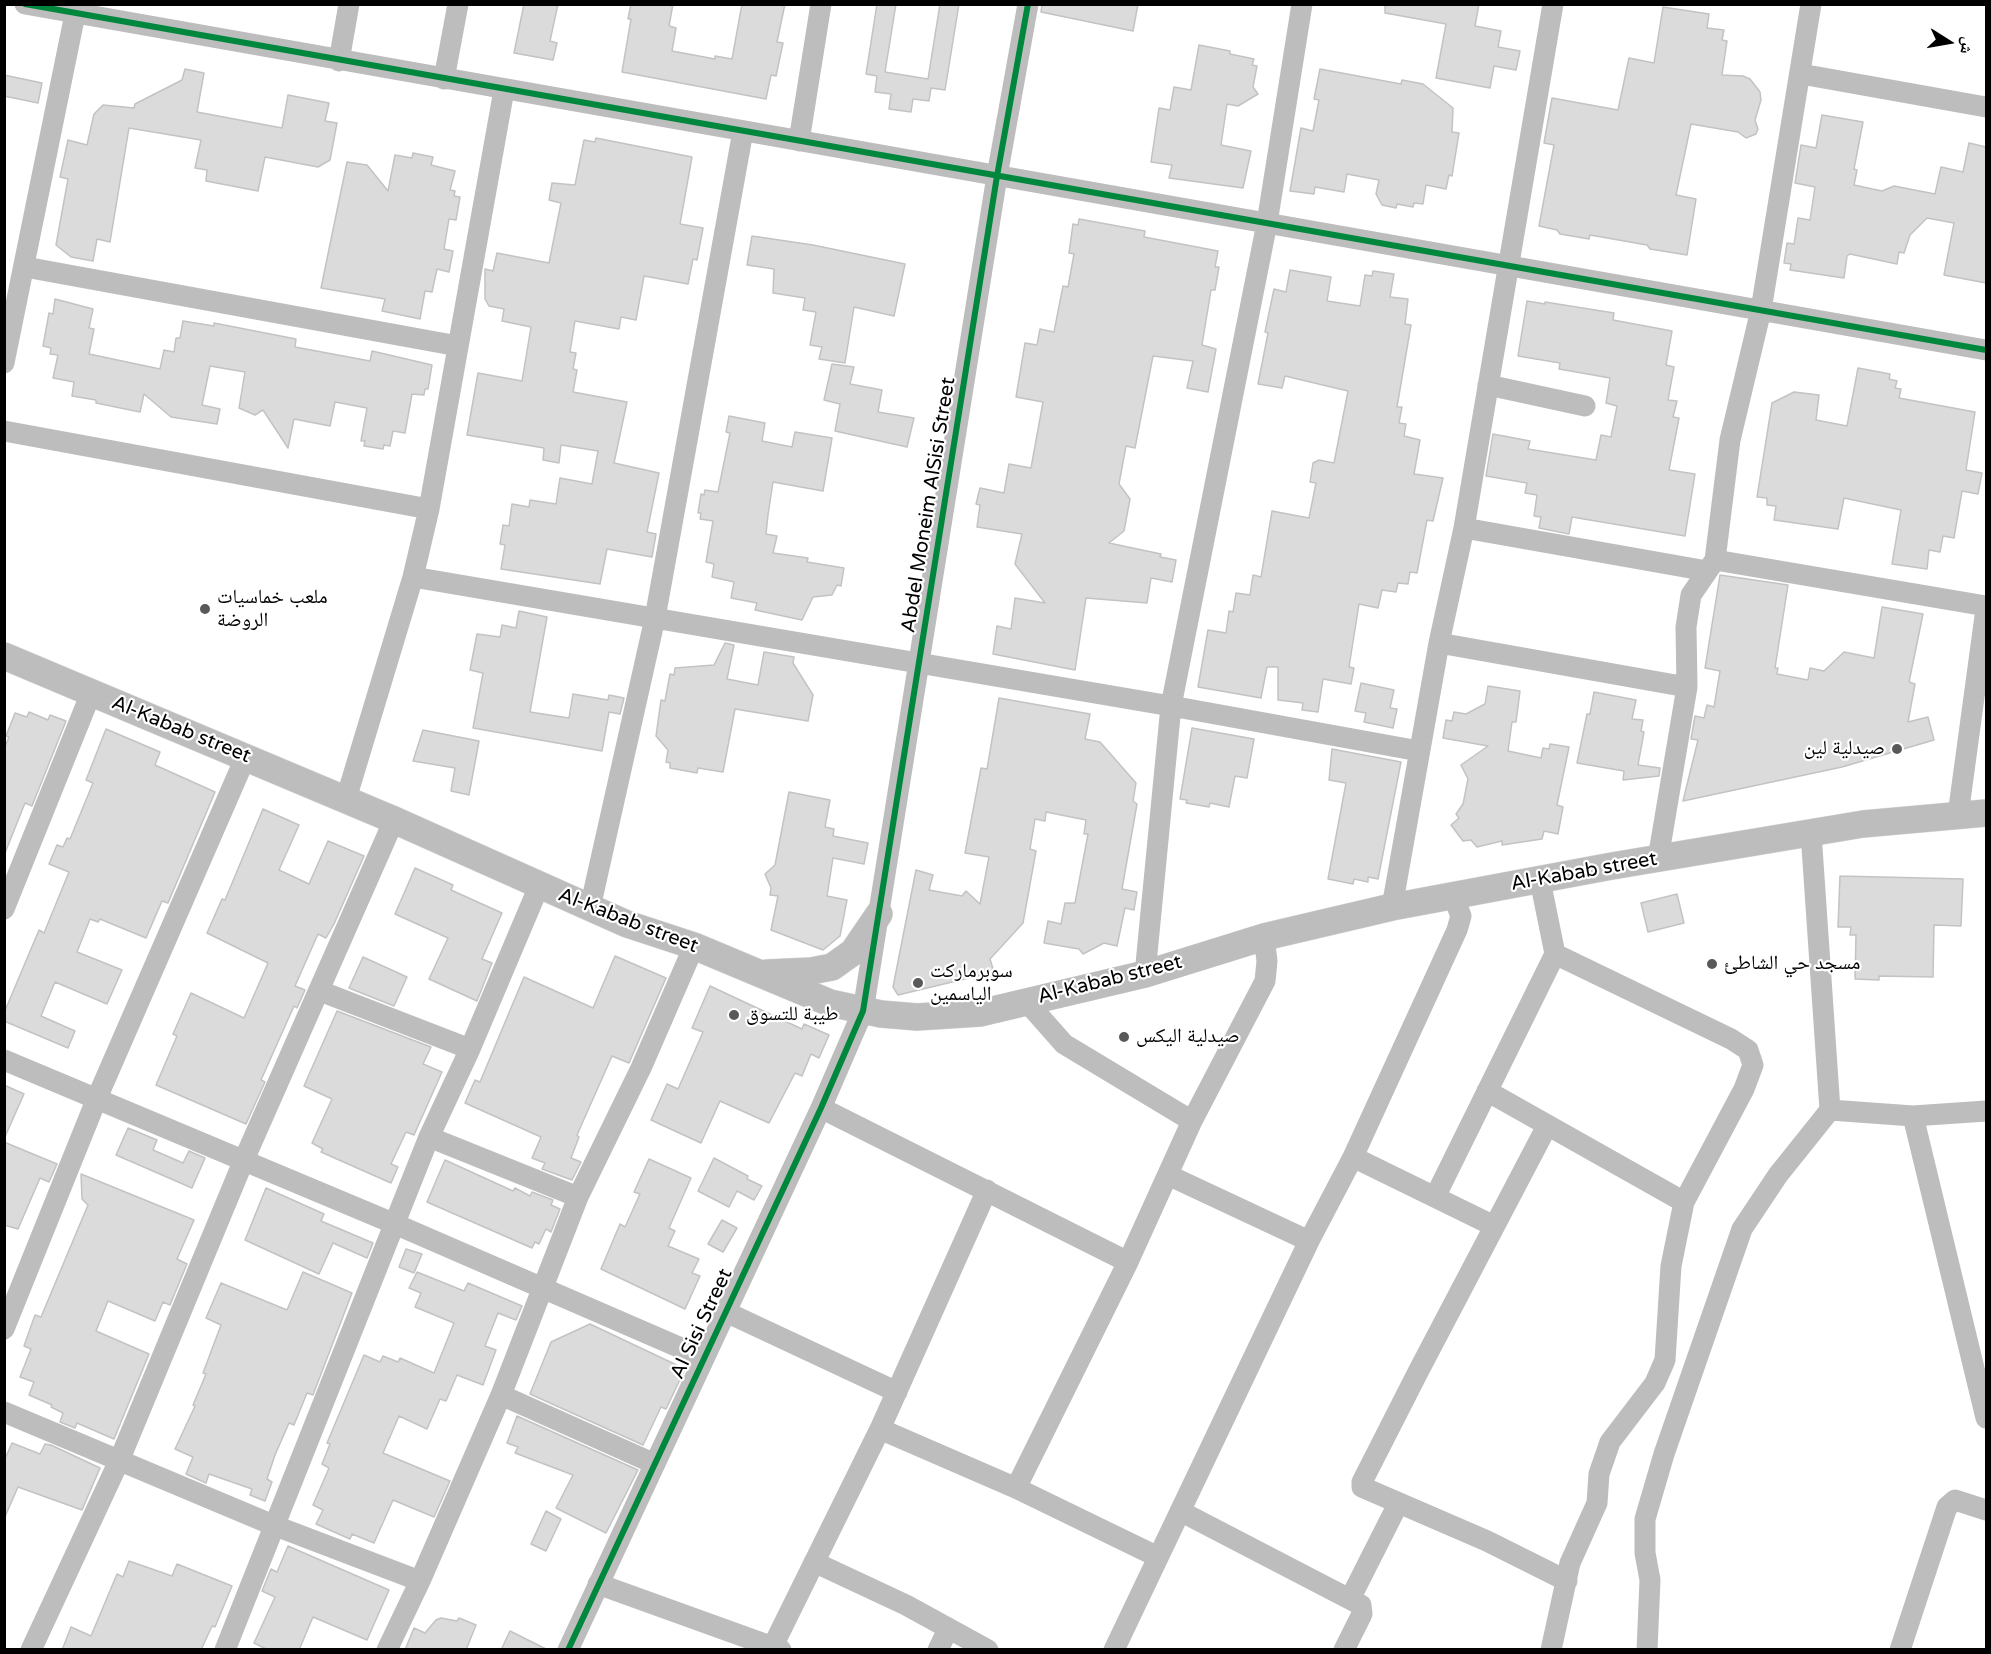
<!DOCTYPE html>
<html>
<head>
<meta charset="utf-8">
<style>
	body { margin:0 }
	#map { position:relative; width:1991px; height:1654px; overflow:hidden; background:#fff; font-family:"Varela Round","Noto Naskh Arabic",sans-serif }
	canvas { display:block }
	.frame { position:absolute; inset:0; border:6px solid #000; pointer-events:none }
	.north { position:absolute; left:1919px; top:12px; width:60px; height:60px; -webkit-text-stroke:4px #fff; paint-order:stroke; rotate:101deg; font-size:16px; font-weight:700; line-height:24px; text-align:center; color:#000 }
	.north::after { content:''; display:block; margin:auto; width:21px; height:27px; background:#000; clip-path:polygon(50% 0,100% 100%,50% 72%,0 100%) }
</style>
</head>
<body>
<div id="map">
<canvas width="1991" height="1654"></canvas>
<div class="frame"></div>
<div class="north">ش</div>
</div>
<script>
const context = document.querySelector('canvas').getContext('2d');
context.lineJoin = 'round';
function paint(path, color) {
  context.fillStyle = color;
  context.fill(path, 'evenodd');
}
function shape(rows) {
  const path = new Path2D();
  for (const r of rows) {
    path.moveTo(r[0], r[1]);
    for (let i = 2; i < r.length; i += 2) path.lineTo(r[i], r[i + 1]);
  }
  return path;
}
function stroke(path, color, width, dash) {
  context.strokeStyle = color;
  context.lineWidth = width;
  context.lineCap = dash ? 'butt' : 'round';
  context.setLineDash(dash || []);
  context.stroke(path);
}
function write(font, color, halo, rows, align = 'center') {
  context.font = font + ' "Varela Round","Noto Naskh Arabic",sans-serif';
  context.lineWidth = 4.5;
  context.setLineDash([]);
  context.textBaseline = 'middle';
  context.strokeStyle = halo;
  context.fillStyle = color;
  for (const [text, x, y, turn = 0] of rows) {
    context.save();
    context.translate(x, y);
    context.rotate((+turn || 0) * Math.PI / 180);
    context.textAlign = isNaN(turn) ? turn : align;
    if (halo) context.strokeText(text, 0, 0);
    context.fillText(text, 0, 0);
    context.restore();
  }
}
const building = shape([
	[524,4,558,4,550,41,557,43,553,60,514,53,524,4],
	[631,4,673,4,669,26,676,28,672,51,715,59,715,56,732,59,742,4,785,4,777,42,783,43,776,76,771,75,766,99,622,72,631,19,628,19,631,4],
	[877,4,896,4,885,72,928,79,940,4,959,4,945,90,931,88,929,101,913,99,911,112,889,109,891,94,875,92,877,76,866,74,877,4],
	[1042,4,1138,4,1133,31,1041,12,1042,4],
	[1385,4,1479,4,1475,26,1501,31,1498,47,1520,51,1516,70,1494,66,1490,88,1436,78,1446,24,1385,13,1385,4],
	[1663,7,1709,14,1707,28,1724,30,1722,40,1727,41,1722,75,1743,76,1750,79,1760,92,1761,100,1755,120,1758,129,1756,134,1746,138,1738,132,1691,124,1676,195,1696,199,1687,255,1650,249,1647,245,1590,235,1589,239,1560,234,1557,230,1539,226,1554,145,1544,143,1552,98,1618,110,1629,58,1654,63,1663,7],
	[1199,45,1230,51,1230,54,1254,59,1252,65,1257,66,1253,87,1258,94,1238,106,1227,104,1221,145,1251,151,1243,188,1169,178,1172,165,1151,162,1159,108,1170,110,1174,87,1191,90,1199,45],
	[185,69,204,73,197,112,282,128,288,95,329,103,325,121,337,123,330,160,318,167,265,157,258,191,206,181,207,170,195,168,201,140,129,128,110,242,97,239,93,261,71,257,56,245,68,179,60,177,68,140,87,145,94,114,103,105,134,108,135,104,182,80,185,69],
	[1320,69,1401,84,1402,80,1423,84,1453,108,1452,132,1459,133,1452,176,1449,175,1446,189,1426,185,1423,204,1414,203,1413,207,1397,204,1396,208,1382,205,1376,194,1379,180,1347,174,1344,192,1315,187,1314,194,1290,191,1301,128,1313,131,1319,100,1314,99,1320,69],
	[4,75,42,83,38,103,4,96,4,75],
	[1822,115,1863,122,1854,169,1857,170,1854,185,1882,191,1894,186,1935,194,1941,167,1963,172,1969,143,1986,147,1986,283,1944,275,1954,223,1927,218,1910,235,1904,253,1899,252,1897,264,1850,254,1847,256,1844,278,1790,270,1791,264,1784,263,1787,243,1794,244,1798,218,1810,220,1815,187,1795,183,1801,145,1816,148,1822,115],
	[596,138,692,157,680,224,703,228,697,260,693,259,688,284,644,276,636,320,621,317,619,329,575,321,570,352,576,353,573,369,577,370,573,392,627,402,614,463,659,473,647,532,656,534,652,557,607,549,600,584,501,569,505,545,500,544,503,525,509,526,512,504,529,507,530,500,556,504,560,478,592,484,598,451,561,445,559,463,543,460,544,448,467,435,478,373,522,381,531,327,502,321,504,309,489,306,485,299,485,269,493,271,497,253,549,263,561,203,549,200,552,183,575,185,584,140,595,142,596,138],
	[413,153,433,157,431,165,455,171,450,190,455,191,454,196,460,197,456,220,449,219,444,249,453,251,449,272,437,269,432,292,425,291,420,319,382,311,385,299,321,288,347,162,367,165,388,191,395,155,412,158,413,153],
	[1079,219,1145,231,1144,237,1218,251,1215,267,1219,267,1215,290,1211,290,1202,345,1216,349,1208,392,1187,388,1193,361,1153,356,1135,448,1126,446,1119,484,1130,499,1124,531,1109,543,1161,554,1160,557,1176,560,1172,582,1151,578,1147,603,1086,598,1075,670,993,654,997,626,1011,629,1015,598,1045,603,1015,564,1022,534,977,527,980,505,976,504,980,488,1004,493,1009,464,1031,468,1043,402,1016,397,1025,343,1037,345,1040,329,1054,332,1063,286,1068,287,1074,254,1069,253,1073,224,1078,225,1079,219],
	[752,236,813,245,905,264,894,316,854,307,845,363,819,359,822,347,810,345,816,312,803,310,805,298,773,293,774,269,747,265,752,236],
	[1290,270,1331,277,1327,301,1360,306,1365,275,1372,276,1373,271,1394,274,1390,297,1408,299,1405,324,1411,325,1397,407,1402,407,1399,423,1406,424,1404,436,1420,440,1414,474,1443,478,1433,521,1427,520,1417,573,1410,572,1408,584,1398,583,1396,592,1382,590,1378,608,1359,604,1349,667,1354,668,1351,684,1323,679,1318,712,1302,710,1303,703,1278,700,1278,667,1267,667,1261,698,1198,687,1208,630,1226,633,1229,611,1233,612,1236,593,1250,595,1253,575,1261,577,1272,511,1309,518,1316,483,1310,482,1313,463,1319,460,1334,463,1348,391,1285,376,1282,388,1258,384,1268,333,1265,332,1274,289,1286,292,1290,270],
	[55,299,93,309,89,328,94,329,89,354,160,369,164,350,174,352,176,338,180,338,183,321,214,326,214,323,296,339,295,347,370,361,372,351,432,365,428,389,425,389,424,395,412,394,405,433,393,431,390,446,384,445,383,449,364,446,365,441,361,441,367,408,335,402,330,426,294,419,288,448,263,410,255,415,239,408,245,372,210,366,202,405,220,409,217,424,171,417,144,394,140,412,96,403,96,400,72,396,74,382,53,378,58,355,50,354,51,348,43,346,49,313,53,314,55,299],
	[1527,301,1545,304,1545,302,1614,313,1613,320,1672,331,1666,365,1674,367,1668,400,1677,401,1673,417,1679,418,1669,470,1695,474,1685,536,1572,517,1569,534,1539,528,1541,517,1534,516,1537,495,1525,493,1527,483,1486,476,1493,434,1530,441,1528,449,1596,460,1601,435,1611,437,1617,406,1606,403,1610,378,1559,369,1560,363,1518,356,1527,301],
	[832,364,854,367,850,384,882,390,878,412,914,418,907,447,835,431,840,404,824,400,832,364],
	[1858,368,1890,374,1889,379,1897,381,1895,388,1901,389,1899,398,1975,412,1966,470,1982,473,1978,494,1962,491,1954,538,1943,536,1940,552,1929,550,1927,569,1892,564,1901,510,1844,498,1838,529,1774,520,1776,506,1767,505,1767,498,1757,497,1772,403,1794,392,1819,395,1816,420,1847,426,1858,368],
	[729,416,765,423,762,441,792,447,795,432,832,438,823,491,773,482,768,515,766,534,777,536,773,553,808,558,807,562,844,568,841,586,837,585,832,595,813,597,802,620,755,610,757,603,731,598,734,582,712,577,714,564,706,562,713,521,700,519,701,513,698,513,701,494,704,495,705,490,718,492,730,433,726,432,729,416],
	[1720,575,1788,585,1775,668,1778,668,1777,674,1808,680,1810,668,1824,671,1844,652,1874,658,1882,607,1923,614,1909,682,1915,684,1908,722,1928,717,1934,740,1842,767,1683,801,1698,740,1691,739,1695,716,1704,718,1707,705,1714,707,1720,671,1705,668,1720,575],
	[519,611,547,617,530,712,569,718,573,694,608,700,609,695,624,698,620,714,609,712,602,751,473,728,483,673,470,670,477,634,500,637,502,625,516,628,519,611],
	[725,643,734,645,727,679,758,685,764,652,794,657,793,663,813,695,808,721,735,709,723,772,698,768,697,773,670,768,670,763,666,762,668,750,656,736,661,700,665,701,670,674,674,675,675,668,714,665,725,643],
	[1361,683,1394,690,1390,708,1397,709,1393,728,1364,722,1366,713,1355,711,1361,683],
	[1488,686,1520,691,1516,722,1512,722,1508,751,1541,758,1543,748,1549,749,1550,744,1569,747,1557,805,1563,807,1558,834,1544,831,1542,839,1502,845,1502,841,1477,847,1471,840,1463,841,1451,825,1459,818,1456,814,1463,804,1468,779,1461,765,1488,746,1443,738,1446,720,1452,721,1454,712,1466,714,1485,704,1488,686],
	[1594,692,1636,700,1632,719,1643,720,1641,731,1644,732,1638,765,1660,768,1659,776,1623,780,1624,771,1577,763,1587,714,1590,714,1594,692],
	[999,698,1090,714,1085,739,1100,742,1136,783,1133,801,1137,804,1122,889,1137,892,1134,910,1125,908,1117,946,1104,943,1083,954,1079,949,1044,943,1048,921,1061,924,1065,903,1075,903,1088,834,1084,834,1086,820,1046,812,1045,821,1035,819,1030,849,1036,851,1023,923,990,959,994,972,898,995,893,987,916,870,933,875,929,890,962,896,966,891,980,904,989,857,965,853,981,768,987,769,999,698],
	[29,712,48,720,50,715,66,721,32,806,25,803,5,853,4,749,9,737,6,736,15,713,27,717,29,712],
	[1192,728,1254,739,1247,778,1235,776,1229,807,1210,803,1209,807,1186,803,1187,800,1180,799,1192,728],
	[106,729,160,752,155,765,215,792,168,903,162,901,146,938,100,919,98,922,90,919,77,952,122,970,107,1004,55,982,41,1016,75,1031,68,1048,4,1021,4,1013,39,930,44,933,69,872,49,864,57,845,63,847,67,838,70,839,93,783,86,780,106,729],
	[423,730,479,741,469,795,451,791,455,768,413,761,423,730],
	[1332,749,1401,762,1378,879,1368,877,1368,882,1354,879,1353,884,1328,879,1346,783,1329,780,1332,749],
	[789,792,830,800,825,827,834,829,833,836,868,843,864,864,833,858,827,896,847,900,840,936,823,950,771,930,778,896,770,895,771,888,765,874,775,865,789,792],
	[263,809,299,825,279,870,309,884,328,841,364,856,334,924,326,938,318,934,295,986,305,990,297,1008,294,1006,261,1080,265,1082,246,1124,156,1085,177,1036,173,1034,191,993,244,1018,268,963,207,933,222,899,225,900,263,809],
	[415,868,453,885,451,890,502,913,482,959,492,963,477,1001,429,979,448,938,395,914,415,868],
	[1840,876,1963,879,1961,926,1934,925,1933,977,1879,976,1879,980,1855,979,1856,935,1850,935,1851,927,1838,927,1840,876],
	[1677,894,1684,923,1648,932,1641,903,1677,894],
	[615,956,666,978,629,1063,612,1056,577,1135,579,1137,571,1158,581,1162,572,1180,542,1169,545,1163,532,1158,541,1137,465,1103,475,1080,480,1082,524,977,593,1008,615,956],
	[363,957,407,977,394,1006,349,988,363,957],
	[710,986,802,1029,804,1024,829,1035,819,1058,811,1054,802,1076,795,1073,769,1123,720,1101,701,1143,651,1120,667,1084,678,1089,703,1032,692,1028,710,986],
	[337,1011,431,1047,423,1064,442,1072,414,1135,406,1132,391,1164,398,1167,391,1183,321,1152,323,1149,312,1143,332,1099,304,1086,337,1011],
	[4,1085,24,1094,4,1139,4,1085],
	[128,1128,157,1140,153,1150,183,1163,189,1151,205,1158,192,1188,116,1155,128,1128],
	[4,1142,57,1164,49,1182,40,1178,18,1229,4,1225,4,1142],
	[714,1158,748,1176,747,1179,762,1186,754,1200,737,1191,729,1207,698,1191,714,1158],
	[649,1159,691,1178,669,1228,675,1231,668,1246,699,1259,692,1273,700,1276,685,1309,601,1269,620,1224,625,1227,640,1194,634,1192,649,1159],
	[445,1160,513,1191,515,1188,530,1196,532,1192,553,1200,551,1205,560,1209,551,1232,546,1229,539,1244,535,1242,532,1248,427,1202,445,1160],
	[81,1174,194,1220,177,1259,187,1264,170,1305,163,1302,155,1321,108,1301,96,1331,149,1354,114,1439,77,1423,75,1428,60,1422,63,1413,51,1407,52,1405,29,1395,34,1382,20,1377,31,1349,24,1346,35,1315,41,1317,88,1205,82,1199,81,1174],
	[266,1188,324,1214,321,1221,373,1243,367,1258,333,1243,319,1274,245,1240,266,1188],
	[722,1220,737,1228,723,1252,708,1244,722,1220],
	[406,1249,422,1254,414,1273,399,1267,406,1249],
	[303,1272,352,1293,313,1395,307,1393,294,1425,289,1423,275,1455,267,1479,272,1482,265,1501,250,1495,252,1489,209,1474,206,1483,186,1474,193,1457,175,1449,195,1406,193,1405,206,1374,203,1373,221,1325,206,1318,221,1283,287,1310,303,1272],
	[417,1272,464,1291,468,1283,522,1306,516,1320,498,1313,485,1346,496,1350,483,1385,457,1375,446,1401,440,1399,427,1429,399,1416,383,1453,450,1481,434,1517,393,1500,374,1543,352,1534,350,1539,316,1524,323,1510,313,1505,329,1468,322,1464,330,1444,327,1443,364,1355,380,1362,383,1356,398,1362,400,1358,434,1373,454,1323,415,1307,421,1293,409,1288,417,1272],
	[590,1324,685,1369,666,1409,661,1407,643,1445,530,1394,551,1342,590,1324],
	[517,1416,638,1470,606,1533,556,1508,573,1475,515,1453,518,1447,507,1443,517,1416],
	[12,1443,40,1454,45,1444,51,1445,100,1468,82,1510,18,1487,4,1519,4,1461,12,1443],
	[546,1511,561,1519,546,1551,531,1544,546,1511],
	[288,1546,389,1590,367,1640,313,1617,299,1650,268,1650,254,1643,275,1597,262,1591,271,1569,277,1572,288,1546],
	[129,1561,172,1576,177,1564,232,1586,215,1627,212,1626,201,1650,62,1650,71,1627,91,1636,117,1574,123,1577,129,1561],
	[441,1618,457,1621,459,1618,476,1625,466,1650,405,1650,414,1628,425,1633,436,1620,441,1618],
	[510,1631,548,1650,501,1650,510,1631]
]);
paint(building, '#dbdbdb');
stroke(building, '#c3c3c3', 1.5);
const major = shape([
	[4,656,394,820,627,924,694,946,830,1003,881,1014,917,1017,980,1013,1145,974,1264,937,1392,907,1612,866,1863,824,1986,813],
	[767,973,811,971,832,967,853,952,879,914]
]);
stroke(major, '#dbdbdb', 28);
stroke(shape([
	[25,4,1986,350],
	[339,61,349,4],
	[1801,74,1986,107],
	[444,79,458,4],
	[799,141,821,4],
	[25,267,458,346],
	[4,363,75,14,74,4],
	[1488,385,1585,406],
	[4,431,429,509],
	[1464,528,1707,571],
	[1715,560,1986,606],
	[413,577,1171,706,1419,751],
	[1439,643,1687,687],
	[346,799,413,577,429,509,504,90],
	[1958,815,1986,609],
	[1658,859,1687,687,1686,627,1691,595,1715,560,1730,440,1761,310,1811,4],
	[1540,880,1555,954,1731,1039,1748,1050,1753,1065,1744,1089,1684,1202,1671,1266,1665,1360,1655,1383,1610,1442,1599,1474,1597,1503,1570,1563,1551,1650],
	[1392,907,1439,643,1464,528,1553,4],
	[590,908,655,618,743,131],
	[4,909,91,693],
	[1145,974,1171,706,1267,223,1302,4],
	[320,991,470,1049],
	[1026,1001,1064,1044,1192,1121],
	[4,1060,395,1224,704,1358],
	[1487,1091,1684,1202],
	[821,1108,1128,1262],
	[1830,1110,1913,1116,1986,1111],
	[1913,1116,1986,1418],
	[1547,1126,1418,1372,1362,1482,1362,1487,1487,1541,1567,1581],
	[429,1137,578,1197],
	[1353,1157,1494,1226],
	[1168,1175,1309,1241],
	[1435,1197,1555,954],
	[726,1312,897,1392],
	[4,1329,97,1098,246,756],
	[501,1395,655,1464],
	[4,1412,273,1525,420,1581],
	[880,1429,1016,1488,1158,1557],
	[1016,1488,1128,1262,1192,1121,1265,981,1267,961,1264,937],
	[1180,1511,1361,1605,1362,1614,1344,1650],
	[814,1562,906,1605,988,1650],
	[598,1584,781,1650],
	[1350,1599,1398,1504],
	[31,1650,119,1461,243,1162,394,820],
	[225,1650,429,1137,470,1049,539,886],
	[387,1650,420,1581,501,1395,578,1197,641,1068,694,946],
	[568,1650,821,1108,863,1011,997,176,1028,4],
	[771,1650,880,1429,987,1190],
	[938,1650,948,1629],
	[1114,1650,1309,1241,1353,1157,1457,930,1461,916,1453,896],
	[1647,1650,1650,1580,1645,1553,1645,1519,1664,1454,1742,1229,1778,1175,1830,1110,1811,833],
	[1900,1650,1947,1507,1955,1500,1986,1510]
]), '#bdbdbd', 21);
stroke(major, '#bdbdbd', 27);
stroke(shape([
	[25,4,1986,350],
	[568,1650,821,1108,863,1011,997,176,1028,4]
]), '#00873e', 6);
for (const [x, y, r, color] of [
	[205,609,6,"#595959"],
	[1897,749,6,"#595959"],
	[1712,964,6,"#595959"],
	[918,983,6,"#595959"],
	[734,1015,6,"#595959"],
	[1124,1037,6,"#595959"]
]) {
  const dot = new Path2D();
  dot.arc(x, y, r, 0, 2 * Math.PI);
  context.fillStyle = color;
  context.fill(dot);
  stroke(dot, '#fff', 2);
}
write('20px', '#000', '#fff', [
	["Abdel Moneim AlSisi Street",929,505,-81],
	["Al-Kabab street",181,730,22],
	["Al-Kabab street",1584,872,-10],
	["Al-Kabab street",628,921,21],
	["Al-Kabab street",1110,980,-14],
	["Al Sisi Street",702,1324,-65]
]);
write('20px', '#000', '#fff', [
	["ملعب خماسيات",217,598],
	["الروضة",217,621],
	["صيدلية لين",1885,749,"right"],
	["مسجد حي الشاطئ",1724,964],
	["سوبرماركت",930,972],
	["الياسمين",930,995],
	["طيبة للتسوق",746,1015],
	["صيدلية اليكس",1136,1037]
], 'left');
</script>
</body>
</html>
